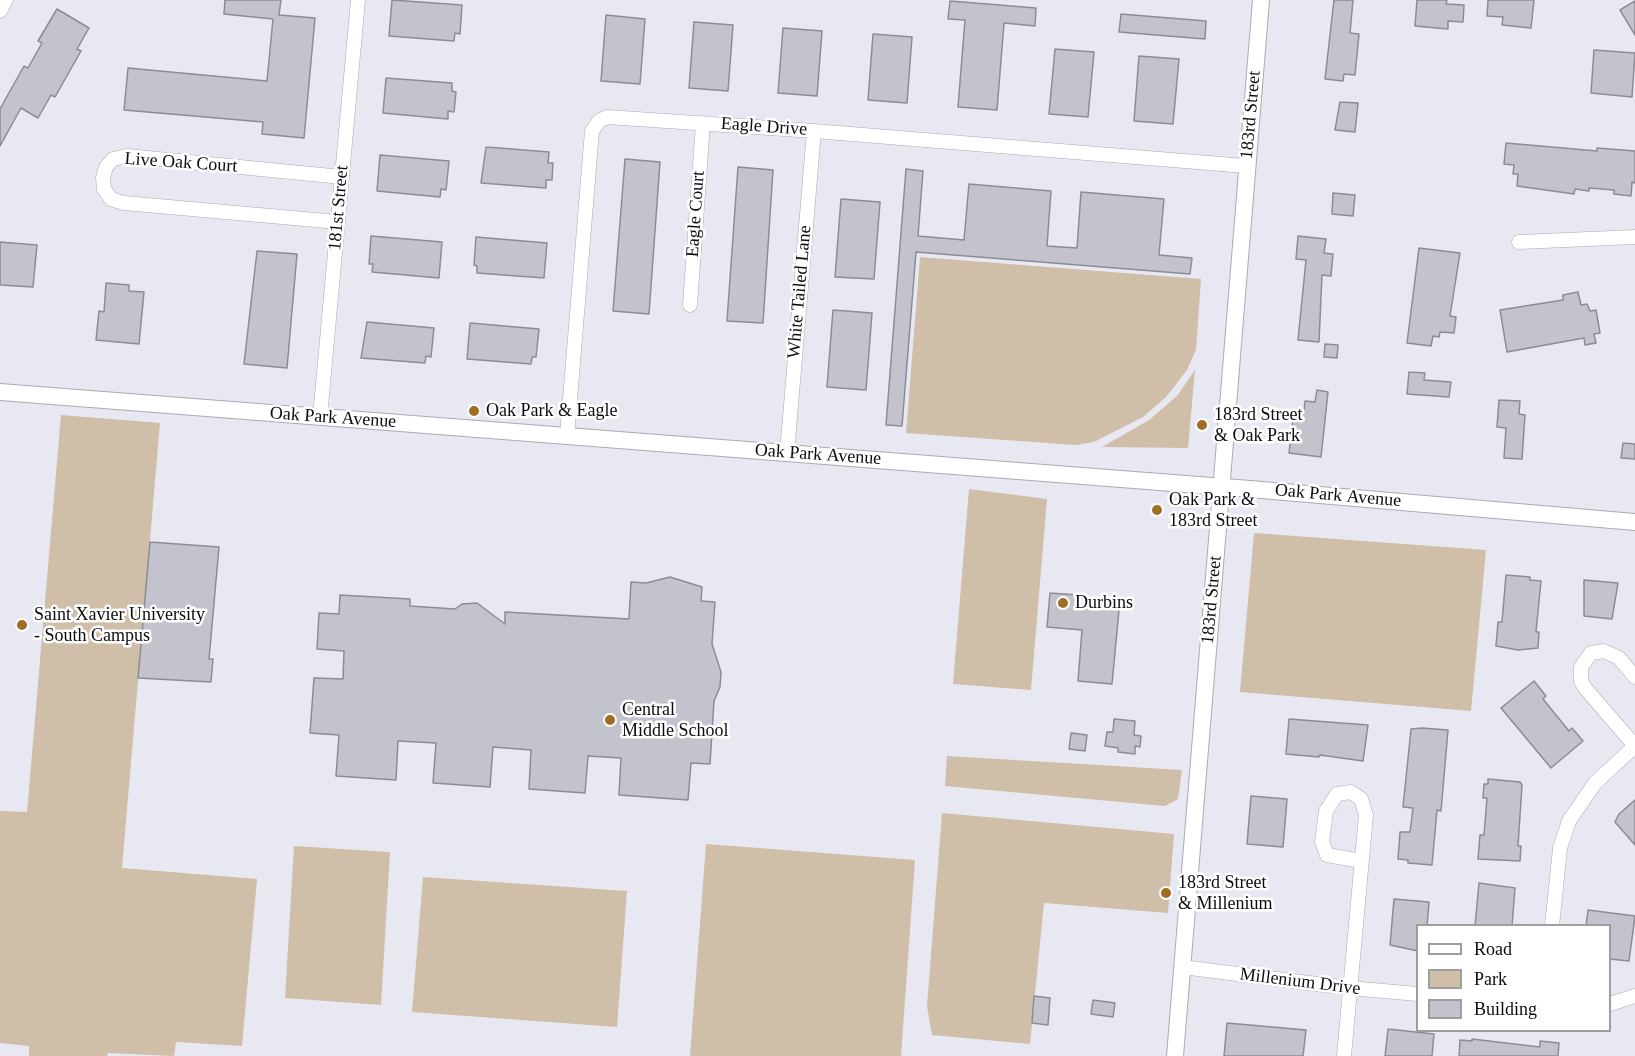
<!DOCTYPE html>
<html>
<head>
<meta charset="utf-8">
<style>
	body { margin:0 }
	#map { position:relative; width:1635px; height:1056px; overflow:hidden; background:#e8e8f3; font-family:Georgia,serif }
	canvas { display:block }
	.legend { position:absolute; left:1416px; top:924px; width:195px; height:108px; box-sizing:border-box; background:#fff; border:2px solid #9e9e9f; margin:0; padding:8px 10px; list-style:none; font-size:18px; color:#0c0c10 }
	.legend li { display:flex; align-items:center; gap:12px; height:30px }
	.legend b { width:30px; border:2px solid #9e9e9f }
</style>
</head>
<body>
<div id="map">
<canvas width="1635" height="1056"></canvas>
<ul class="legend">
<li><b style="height:8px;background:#fff"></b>Road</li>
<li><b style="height:16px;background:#cfbea8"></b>Park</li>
<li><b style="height:16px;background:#c3c3ce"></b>Building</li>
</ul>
</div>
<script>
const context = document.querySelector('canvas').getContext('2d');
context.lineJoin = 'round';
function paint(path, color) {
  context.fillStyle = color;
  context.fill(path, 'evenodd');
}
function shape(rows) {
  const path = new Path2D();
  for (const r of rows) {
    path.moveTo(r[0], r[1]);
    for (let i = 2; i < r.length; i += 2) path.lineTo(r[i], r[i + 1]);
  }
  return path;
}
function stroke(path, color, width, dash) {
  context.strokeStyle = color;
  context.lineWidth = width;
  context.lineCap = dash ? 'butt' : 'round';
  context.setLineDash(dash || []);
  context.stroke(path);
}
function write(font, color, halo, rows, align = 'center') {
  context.font = font + ' Georgia,serif';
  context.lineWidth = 5;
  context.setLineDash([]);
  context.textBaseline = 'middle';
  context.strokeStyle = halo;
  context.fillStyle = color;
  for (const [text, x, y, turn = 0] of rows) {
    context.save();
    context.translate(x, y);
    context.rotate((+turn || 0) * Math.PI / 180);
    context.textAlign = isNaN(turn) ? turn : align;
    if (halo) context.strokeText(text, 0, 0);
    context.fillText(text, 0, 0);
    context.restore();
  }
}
paint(shape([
	[920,257,1201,279,1196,350,1187,370,1166,397,1143,417,1094,442,1076,445,906,433],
	[1195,370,1188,448,1102,447,1149,420,1177,396],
	[61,415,160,423,122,868,257,879,242,1046,176,1042,174,1056,108,1053,107,1056,29,1056,29,1046,0,1043,0,811,27,812],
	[969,489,1047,499,1031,690,953,684],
	[1254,533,1486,550,1471,711,1240,692],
	[947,756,1182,770,1178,799,1165,806,945,786],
	[942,813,1174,834,1168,913,1044,903,1030,1044,932,1035,927,1006],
	[706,844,915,860,901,1056,690,1056],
	[294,846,390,852,381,1005,285,998],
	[423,877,627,891,617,1027,412,1012]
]), '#cfbea8');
const building = shape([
	[225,0,281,0,279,15,315,18,304,138,262,134,263,122,124,110,128,68,267,81,273,19,224,14,225,0],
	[392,0,462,5,460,34,455,33,454,41,389,36,392,0],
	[1334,0,1353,0,1350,33,1359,34,1355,75,1344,74,1343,81,1325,79,1334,0],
	[1417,0,1447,0,1446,4,1464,5,1463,22,1448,21,1448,29,1415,26,1417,0],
	[1488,0,1534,0,1531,28,1502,25,1503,17,1487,16,1488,0],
	[950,1,1036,8,1035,26,1004,23,997,110,958,107,965,20,948,19,950,1],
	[1635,1,1635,35,1620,10,1635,1],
	[57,9,89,28,77,49,81,51,55,97,51,95,38,118,21,108,0,146,0,109,24,66,28,68,42,43,38,41,57,9],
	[1121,14,1206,21,1205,39,1119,32,1121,14],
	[606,15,645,19,640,84,601,81,606,15],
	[694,22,733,25,728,91,689,88,694,22],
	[783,28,822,31,817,96,778,93,783,28],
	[873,34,912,37,907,103,868,100,873,34],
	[1055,49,1094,52,1088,117,1049,114,1055,49],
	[1594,50,1635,53,1632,97,1591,93,1594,50],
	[1139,56,1179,59,1173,124,1134,121,1139,56],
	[386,78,452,83,452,91,456,92,454,112,448,111,448,119,383,113,386,78],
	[1340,102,1358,103,1355,132,1335,130,1340,102],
	[1506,143,1597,151,1597,148,1635,151,1635,183,1632,182,1631,196,1614,194,1614,190,1589,188,1589,191,1575,189,1574,194,1517,186,1518,174,1513,174,1514,165,1504,164,1506,143],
	[486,147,549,152,548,163,553,163,552,180,546,180,546,188,481,183,486,147],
	[380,155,449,161,446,190,441,189,440,197,377,191,380,155],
	[625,159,660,162,649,314,613,311,625,159],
	[738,167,773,170,763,323,727,321,738,167],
	[906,169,923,171,918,236,964,240,969,184,1051,191,1047,246,1077,248,1081,192,1164,199,1159,255,1192,258,1190,274,916,252,902,426,886,425,906,169],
	[1333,193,1355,195,1353,216,1332,214,1333,193],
	[841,199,880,202,874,279,835,277,841,199],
	[371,236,442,242,439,278,372,272,373,264,369,264,371,236],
	[1298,236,1326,239,1324,253,1333,254,1331,276,1322,275,1319,342,1298,340,1306,260,1296,259,1298,236],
	[476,237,547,243,544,278,477,273,477,266,474,265,476,237],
	[0,242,37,245,33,287,0,285,0,242],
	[1419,248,1460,253,1450,316,1456,317,1454,333,1440,332,1439,337,1433,336,1431,346,1407,343,1419,248],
	[257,251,297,254,287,368,244,364,257,251],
	[106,283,129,285,129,291,144,292,139,344,96,340,99,311,104,312,106,283],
	[1578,292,1581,305,1587,304,1590,311,1596,310,1600,333,1594,334,1596,343,1585,345,1584,338,1507,352,1500,310,1563,300,1563,295,1578,292],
	[833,310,872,313,866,390,827,387,833,310],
	[367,322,434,328,431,357,426,356,425,363,361,358,367,322],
	[470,323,539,329,536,357,532,357,531,364,467,359,470,323],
	[1325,344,1338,345,1337,358,1324,357,1325,344],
	[1409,372,1425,373,1424,380,1451,382,1449,397,1407,394,1409,372],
	[1317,390,1328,392,1321,457,1289,453,1294,411,1304,412,1305,401,1315,402,1317,390],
	[1499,400,1520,401,1519,414,1525,415,1522,459,1504,458,1506,428,1497,427,1499,400],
	[1623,443,1635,444,1635,459,1621,458,1623,443],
	[150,542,219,547,209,659,213,659,211,682,138,678,150,542],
	[1506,575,1530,577,1530,580,1541,581,1536,632,1539,632,1538,648,1518,650,1496,646,1498,622,1502,622,1506,575],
	[670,577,702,587,701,601,715,602,712,644,721,672,720,687,714,701,710,764,691,763,688,800,619,795,621,758,588,756,585,793,529,789,531,750,493,747,490,787,433,783,436,743,398,741,396,780,336,776,339,735,310,733,314,678,343,679,344,651,317,649,319,613,339,614,340,595,410,599,410,606,455,609,462,604,477,603,505,624,505,612,629,619,631,582,646,583,670,577],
	[1584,580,1618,583,1612,619,1584,616,1584,580],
	[1050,593,1078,595,1077,606,1119,610,1112,684,1078,681,1082,630,1047,627,1050,593],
	[1534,681,1546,696,1543,699,1569,731,1572,728,1583,741,1551,768,1501,708,1534,681],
	[1114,719,1135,721,1134,735,1141,736,1140,747,1135,746,1135,754,1118,752,1118,748,1105,746,1107,732,1113,732,1114,719],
	[1289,719,1368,725,1363,761,1320,755,1319,757,1286,754,1289,719],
	[1422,728,1448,730,1441,811,1437,810,1432,865,1408,863,1408,860,1398,859,1400,832,1410,832,1413,808,1403,807,1411,729,1422,728],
	[1071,733,1087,735,1085,751,1069,749,1071,733],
	[1488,779,1520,782,1522,785,1518,846,1521,846,1520,861,1478,859,1480,835,1484,835,1487,798,1483,798,1484,784,1488,784,1488,779],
	[1251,796,1287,799,1283,847,1247,844,1251,796],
	[1635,800,1635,845,1615,822,1619,814,1635,800],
	[1479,883,1515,888,1512,926,1475,926,1479,883],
	[1394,899,1429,902,1427,926,1418,926,1418,951,1390,945,1394,899],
	[1588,910,1635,916,1629,961,1610,959,1610,926,1586,926,1588,910],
	[1034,996,1050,998,1048,1025,1032,1023,1034,996],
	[1093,1000,1115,1003,1113,1017,1091,1014,1093,1000],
	[1227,1023,1306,1030,1303,1056,1224,1056,1227,1023],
	[1388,1029,1434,1034,1432,1056,1385,1056,1388,1029],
	[1472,1039,1540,1047,1540,1041,1559,1043,1558,1056,1459,1056,1460,1040,1472,1041,1472,1039]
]);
paint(building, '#c3c3ce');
stroke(building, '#8c8c96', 1.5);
const minor = shape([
	[0,11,6,0],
	[338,222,124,203,111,199,104,189,103,178,106,167,113,159,127,156,342,177],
	[1519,242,1635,237],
	[690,305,703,123],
	[320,417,358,0],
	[567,436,591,143,592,131,599,121,607,117,814,131,1246,166],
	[787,453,814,131],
	[1635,746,1585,688,1581,681,1581,667,1591,653,1604,651,1619,658,1635,677],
	[1552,926,1560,848,1569,821,1595,783,1635,746],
	[1182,967,1349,988,1418,994],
	[1610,1004,1635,996],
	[1344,1056,1366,815,1361,799,1351,792,1337,794,1326,811,1322,842,1327,855,1361,861]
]);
const tertiary = shape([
	[0,392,1250,489,1635,522],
	[1175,1056,1261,0]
]);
stroke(minor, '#aaaab5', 15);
stroke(tertiary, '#aaaab5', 18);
stroke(minor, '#fff', 14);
stroke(tertiary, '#fff', 16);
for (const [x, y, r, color] of [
	[474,411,6,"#9f6e23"],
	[1202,425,6,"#9f6e23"],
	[1157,510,6,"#9f6e23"],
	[1063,603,6,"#9f6e23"],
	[22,625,6,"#9f6e23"],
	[610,720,6,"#9f6e23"],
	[1166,893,6,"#9f6e23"]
]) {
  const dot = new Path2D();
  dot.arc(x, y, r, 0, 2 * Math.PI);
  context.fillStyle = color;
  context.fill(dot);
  stroke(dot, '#fff', 2);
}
write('18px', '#0c0c10', '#fff', [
	["183rd Street",1251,115,-85],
	["Eagle Drive",764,127,4],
	["Live Oak Court",181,163,4],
	["181st Street",339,208,-85],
	["Eagle Court",696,214,-86],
	["White Tailed Lane",800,292,-85],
	["Oak Park Avenue",333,418,4],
	["Oak Park Avenue",818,455,4],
	["Oak Park Avenue",1338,496,5],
	["183rd Street",1212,600,-85],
	["Millenium Drive",1300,982,7]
]);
write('18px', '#0c0c10', '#fff', [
	["Oak Park & Eagle",486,411],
	["183rd Street",1214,415],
	["& Oak Park",1214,436],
	["Oak Park &",1169,500],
	["183rd Street",1169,521],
	["Durbins",1075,603],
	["Saint Xavier University",34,615],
	["- South Campus",34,636],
	["Central",622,710],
	["Middle School",622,731],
	["183rd Street",1178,883],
	["& Millenium",1178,904]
], 'left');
</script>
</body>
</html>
